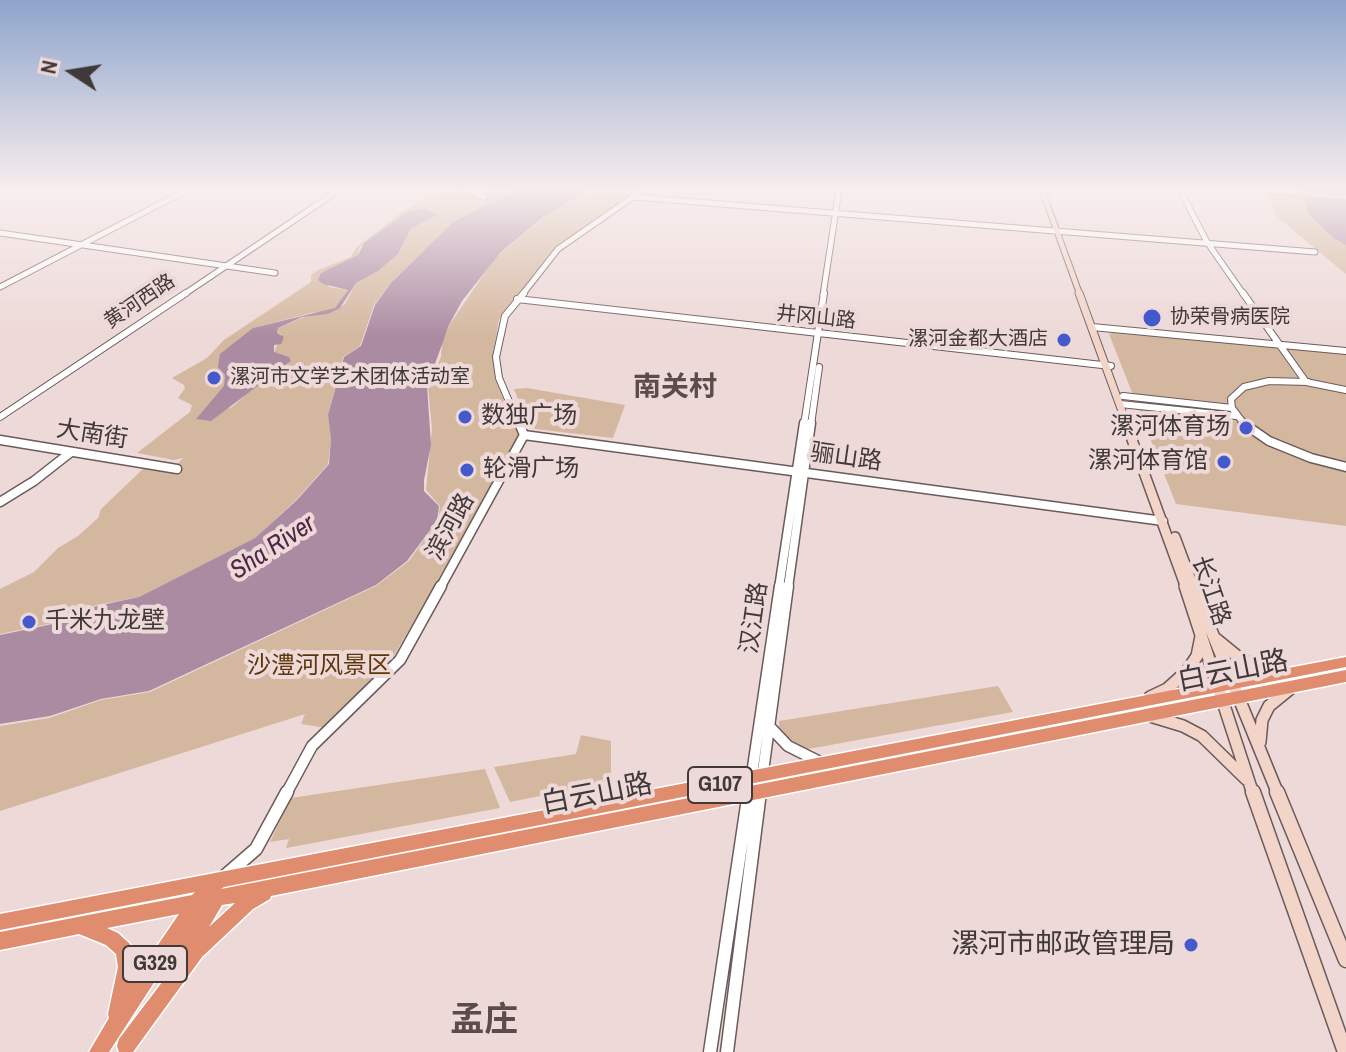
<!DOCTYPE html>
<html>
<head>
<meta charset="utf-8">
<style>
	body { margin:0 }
	#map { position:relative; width:1346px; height:1052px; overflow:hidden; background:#edd9d8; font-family:"Archivo Narrow",sans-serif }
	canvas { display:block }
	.north { position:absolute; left:32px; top:32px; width:80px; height:80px; -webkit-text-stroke:6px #edd9d8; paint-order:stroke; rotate:282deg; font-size:22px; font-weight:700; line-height:32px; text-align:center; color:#413939 }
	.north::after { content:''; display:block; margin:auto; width:28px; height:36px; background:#413939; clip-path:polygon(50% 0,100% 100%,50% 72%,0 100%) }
</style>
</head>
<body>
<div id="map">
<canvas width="1346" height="1052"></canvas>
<div class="north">N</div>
</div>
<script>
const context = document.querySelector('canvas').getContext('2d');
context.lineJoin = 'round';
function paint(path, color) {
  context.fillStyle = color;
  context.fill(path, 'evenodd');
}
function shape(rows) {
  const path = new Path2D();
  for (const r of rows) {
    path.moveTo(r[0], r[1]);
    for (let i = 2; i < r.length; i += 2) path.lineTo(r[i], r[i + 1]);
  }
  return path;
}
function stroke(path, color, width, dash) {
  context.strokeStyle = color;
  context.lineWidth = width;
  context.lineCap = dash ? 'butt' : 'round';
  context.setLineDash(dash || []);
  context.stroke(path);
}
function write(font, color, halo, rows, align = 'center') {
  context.font = font + ' "Archivo Narrow","Noto Sans SC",sans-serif';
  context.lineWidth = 8;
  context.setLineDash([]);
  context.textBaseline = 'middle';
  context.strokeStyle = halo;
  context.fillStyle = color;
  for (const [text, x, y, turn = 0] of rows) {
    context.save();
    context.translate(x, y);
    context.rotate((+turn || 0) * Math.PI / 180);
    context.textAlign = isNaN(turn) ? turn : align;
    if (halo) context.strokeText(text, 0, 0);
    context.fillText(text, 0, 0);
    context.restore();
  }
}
paint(shape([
	[484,190,513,190,453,222,391,283,374,305,360,346,343,357,328,415,331,439,328,464,296,500,255,538,139,597,97,605,62,621,0,634,0,589,34,572,58,548,78,536,98,518,101,509,145,467,164,470,168,474,183,458,174,460,137,453,190,412,192,405,178,398,185,388,184,385,172,378,207,358,224,340,311,282,311,275,318,270,351,257,356,248,403,211,439,191],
	[415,210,436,215,411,229,398,254,378,271,356,283,345,304,328,314,309,315,278,328,277,333,281,334,274,353,288,357,291,361,288,363,259,383,232,407,197,418,218,396,224,386,226,375,223,370,253,328,311,313,328,312,335,309,348,290,329,287,321,273,350,261,358,255,360,247,408,211],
	[590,190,640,190,555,249,499,319,493,354,495,379,519,436,517,443,388,666,326,728,301,724,305,714,0,811,0,726,49,718,101,700,150,692,376,586,409,561,438,520,440,506,426,490,432,429,428,386,441,357,442,342,450,324,495,258,543,218],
	[1272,190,1309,190,1306,192,1310,198,1303,199,1307,214,1333,238,1346,245,1346,274,1277,217,1268,195],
	[1115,332,1346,352,1346,526,1176,504,1109,334],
	[527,388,625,405,613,438,535,429,528,424,514,389],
	[998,686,1013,712,808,749,793,744,779,730,779,721],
	[581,735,611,741,611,782,510,802,494,767,576,754],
	[485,769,500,808,286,848,289,839,270,842,291,798]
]), '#d4b79f');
paint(shape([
	[514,190,589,190,542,218,500,253,462,301,449,325,427,386,431,445,424,480,424,491,439,506,437,521,407,561,376,585,149,691,101,699,50,716,0,724,0,635,62,622,97,606,139,597,255,538,297,500,329,464,331,439,328,415,344,357,361,346,375,305,391,283,453,222],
	[1309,190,1346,190,1346,245,1333,238,1308,214,1303,198,1310,198,1306,191],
	[426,209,437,215,411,229,398,254,378,271,356,283,340,308,328,314,302,317,278,328,277,333,284,337,281,344,274,345,274,352,289,357,291,361,288,363,211,421,196,419,224,386,225,375,218,367,220,354,253,328,335,308,348,290,323,284,318,280,321,273,358,255,364,243,408,211]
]), '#aa8ba2');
const tertiaryFar4 = shape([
	[482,190,475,194,485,197],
	[1180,190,1207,242,1244,295],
	[634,197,1315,252],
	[0,233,275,273],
	[0,287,187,190],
	[183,295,339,190],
	[522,295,558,249,643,190],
	[823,295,839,190]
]);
const tertiaryFar3 = shape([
	[1243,293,1306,382,1346,390],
	[517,299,1111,366],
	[1092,327,1346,351],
	[1123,396,1232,408],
	[1120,404,1236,416],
	[0,417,186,293],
	[519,425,499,378,496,357,505,316,524,293],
	[804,425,824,293],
	[811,425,819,367],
	[1245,425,1232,408,1231,399,1244,387,1269,381,1308,382]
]);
const tertiaryFar2 = shape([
	[1243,423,1269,441,1311,458,1346,467],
	[524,435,1163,521],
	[0,440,177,469],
	[0,502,34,481,71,452],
	[440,588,524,435,519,423],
	[779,588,804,423],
	[788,588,811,423]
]);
const tertiaryFar1 = shape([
	[769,726,788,746,820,762],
	[286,794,312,746,400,660,441,586],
	[749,794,780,586],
	[760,794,788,586]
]);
const tertiary = shape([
	[226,875,256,849,287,792],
	[710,1052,749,792],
	[727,1052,760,792]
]);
const secondaryFar4 = shape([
	[1042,190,1080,295],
	[1257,190,1346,197]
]);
const secondaryFar3 = shape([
	[1079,293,1127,425]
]);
const secondaryFar2 = shape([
	[1126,423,1186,588],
	[1175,537,1194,588]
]);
const secondaryFar1 = shape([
	[1185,586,1253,794],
	[1193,586,1278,794],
	[1216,639,1243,661,1284,672],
	[1150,697,1167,689,1187,671,1197,656,1201,636],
	[1150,716,1183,726,1202,736,1246,779],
	[1260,742,1262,720,1269,706,1290,689]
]);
const secondary = shape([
	[1253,792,1345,1052],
	[1277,792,1346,960]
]);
const trunk = shape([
	[1346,657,1346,667,224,887,221,889,1346,670,1346,682,271,896,270,899,253,909,202,957,133,1052,119,1052,117,1046,119,1039,166,977,163,971,179,944,109,1052,89,1052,109,1018,108,1014,118,967,116,954,106,945,79,934,0,950,0,932,192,895,195,892,0,930,0,914,1346,657],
	[235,903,209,927,222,905,235,903],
	[179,914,132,983,136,967,130,944,118,933,107,928,179,914]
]);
stroke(tertiaryFar4, '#6b5a5a', 7);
stroke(tertiaryFar3, '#6b5a5a', 8);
stroke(tertiaryFar2, '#6b5a5a', 11);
stroke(tertiaryFar1, '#6b5a5a', 13);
stroke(tertiary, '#6b5a5a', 15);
stroke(secondaryFar4, '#6b5a5a', 7);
stroke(secondaryFar3, '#6b5a5a', 9);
stroke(secondaryFar2, '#6b5a5a', 12);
stroke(secondaryFar1, '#6b5a5a', 14);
stroke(secondary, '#6b5a5a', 17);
stroke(trunk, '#fff', 3);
stroke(tertiaryFar4, '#fff', 5);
stroke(tertiaryFar3, '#fff', 6);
stroke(tertiaryFar2, '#fff', 8);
stroke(tertiaryFar1, '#fff', 10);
stroke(tertiary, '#fff', 12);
stroke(secondaryFar4, '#f3d4c8', 5);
stroke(secondaryFar3, '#f3d4c8', 7);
stroke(secondaryFar2, '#f3d4c8', 9);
stroke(secondaryFar1, '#f3d4c8', 11);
stroke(secondary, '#f3d4c8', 14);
paint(trunk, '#e08c6e');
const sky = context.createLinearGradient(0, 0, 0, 338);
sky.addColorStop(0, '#8fa4cc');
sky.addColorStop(0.56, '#f7eeed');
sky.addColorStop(1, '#f7eeed00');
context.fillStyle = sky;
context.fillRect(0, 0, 1346, 338);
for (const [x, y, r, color] of [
	[1152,318,10,"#4559cd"],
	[1064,340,8,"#4559cd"],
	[214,378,8,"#4559cd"],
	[465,417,8,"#4559cd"],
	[1246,428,8,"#4559cd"],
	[1224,462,8,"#4559cd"],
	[467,470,8,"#4559cd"],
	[29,622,8,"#4559cd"],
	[1191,945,8,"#4559cd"]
]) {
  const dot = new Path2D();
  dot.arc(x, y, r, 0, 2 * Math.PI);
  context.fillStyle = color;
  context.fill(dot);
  stroke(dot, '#edd9d8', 3);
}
write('20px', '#413939', '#edd9d8', [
	["黄河西路",140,302,-34],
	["井冈山路",816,318,6]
]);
write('20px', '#413939', '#edd9d8', [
	["协荣骨病医院",1170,318],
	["漯河金都大酒店",1048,340,"right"],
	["漯河市文学艺术团体活动室",230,378]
], 'left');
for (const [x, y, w] of [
	[720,785,64],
	[155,964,64]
]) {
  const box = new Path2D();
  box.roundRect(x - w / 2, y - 18, w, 36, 6);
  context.fillStyle = '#edd9d8';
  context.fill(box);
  stroke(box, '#413939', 2);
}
write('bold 22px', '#413939', null, [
	["G107",720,785],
	["G329",155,964]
]);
write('24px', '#413939', '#edd9d8', [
	["数独广场",481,417],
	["漯河体育场",1230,428,"right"],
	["漯河体育馆",1208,462,"right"],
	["轮滑广场",483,470],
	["千米九龙壁",45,622]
], 'left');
write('24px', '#413939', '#edd9d8', [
	["大南街",92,435,9],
	["骊山路",846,458,8],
	["滨河路",451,527,-61],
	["长江路",1210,591,71],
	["汉江路",755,618,-82]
]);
write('24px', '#5d3509', '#edd9d8', [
	["沙澧河风景区",319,667]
]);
write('italic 26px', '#502647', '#edd9d8', [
	["Sha River",273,548,-33]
]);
write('bold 28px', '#5b4b4b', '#edd9d8', [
	["南关村",675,388]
]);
write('28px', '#413939', '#edd9d8', [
	["白云山路",1233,672,-11],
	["白云山路",597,795,-11]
]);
write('28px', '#413939', '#edd9d8', [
	["漯河市邮政管理局",1175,945]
], 'right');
write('bold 34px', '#5b4b4b', '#edd9d8', [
	["孟庄",484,1022]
]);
</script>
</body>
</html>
